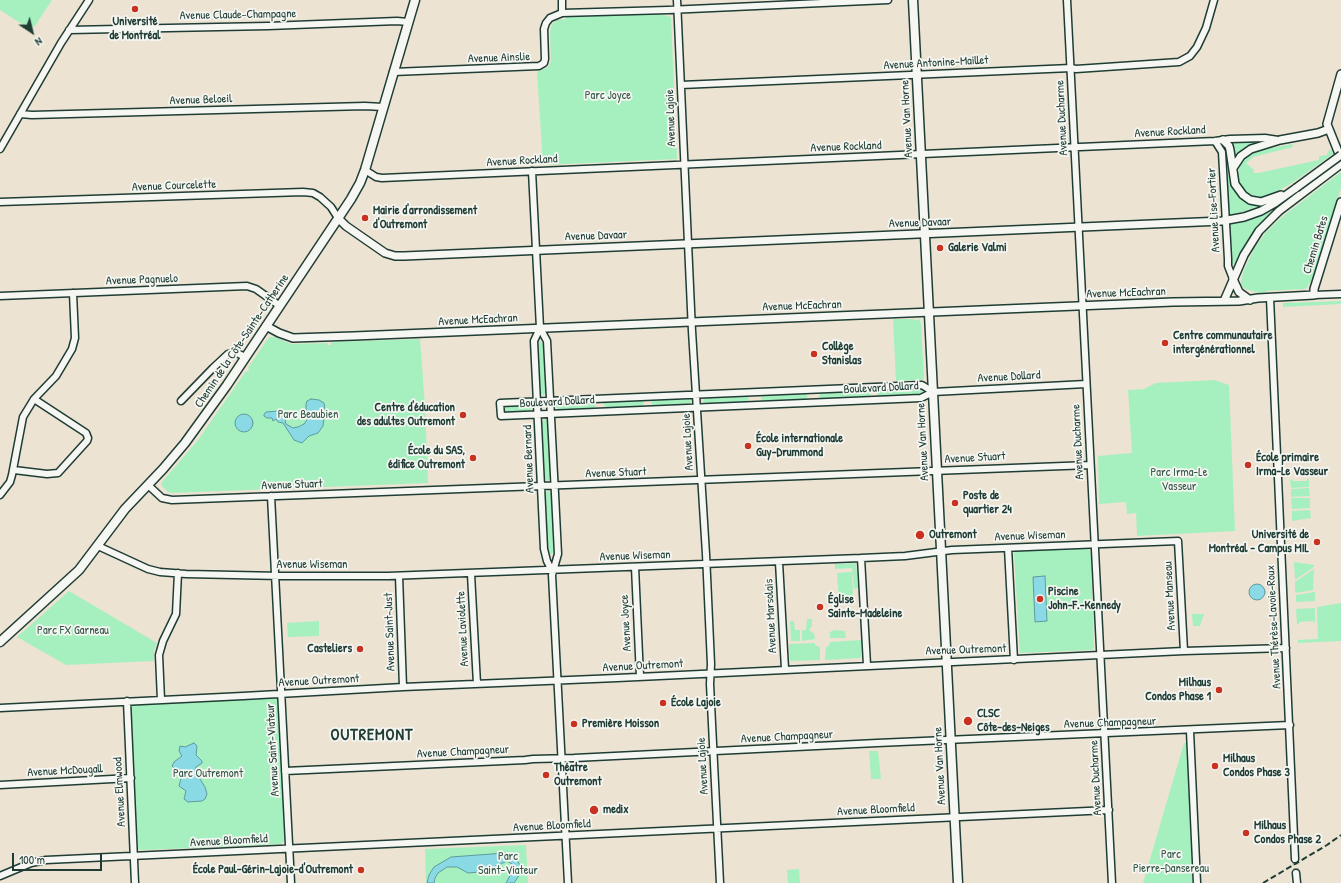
<!DOCTYPE html>
<html>
<head>
<meta charset="utf-8">
<style>
	body { margin:0 }
	#map { position:relative; width:1341px; height:883px; overflow:hidden; background:#ece3d3; font-family:"Patrick Hand",sans-serif }
	canvas { display:block }
	.north { position:absolute; left:12px; top:12px; width:40px; height:40px; -webkit-text-stroke:3px #f6f6f2; paint-order:stroke; rotate:145deg; font-size:11px; font-weight:700; line-height:16px; text-align:center; color:#1f3d34 }
	.north::after { content:''; display:block; margin:auto; width:14px; height:18px; background:#1f3d34; clip-path:polygon(50% 0,100% 100%,50% 72%,0 100%) }
	.scale { position:absolute; left:12px; top:853px; width:90px; height:18px; box-sizing:border-box; border:2px solid #1f3d34; border-top:0; padding-left:5px; font-size:12px; line-height:14px; white-space:nowrap; color:#1f3d34; -webkit-text-stroke:3px #f6f6f2; paint-order:stroke }
</style>
</head>
<body>
<div id="map">
<canvas width="1341" height="883"></canvas>
<div class="north">N</div>
<div class="scale">100 m</div>
</div>
<script>
const context = document.querySelector('canvas').getContext('2d');
context.lineJoin = 'round';
function paint(path, color) {
  context.fillStyle = color;
  context.fill(path, 'evenodd');
}
function shape(rows) {
  const path = new Path2D();
  for (const r of rows) {
    if (r.length === 3) {
      path.moveTo(r[0] + r[2], r[1]);
      path.arc(r[0], r[1], r[2], 0, 2 * Math.PI);
      continue;
    }
    path.moveTo(r[0], r[1]);
    for (let i = 2; i < r.length; i += 2) path.lineTo(r[i], r[i + 1]);
  }
  return path;
}
function stroke(path, color, width, dash) {
  context.strokeStyle = color;
  context.lineWidth = width;
  context.lineCap = dash ? 'butt' : 'round';
  context.setLineDash(dash || []);
  context.stroke(path);
}
function write(font, color, halo, rows, align = 'center') {
  context.font = font + ' "Patrick Hand",sans-serif';
  context.lineWidth = 3.5;
  context.setLineDash([]);
  context.textBaseline = 'middle';
  context.strokeStyle = halo;
  context.fillStyle = color;
  for (const [text, x, y, turn = 0] of rows) {
    context.save();
    context.translate(x, y);
    context.rotate((+turn || 0) * Math.PI / 180);
    context.textAlign = isNaN(turn) ? turn : align;
    if (halo) context.strokeText(text, 0, 0);
    context.fillText(text, 0, 0);
    context.restore();
  }
}
paint(shape([
	[0,0,52,0,35,26,28,28,0,10],
	[660,14,671,17,677,159,543,165,537,72,548,67,551,61,550,31,552,24,557,20,566,19,566,17],
	[1264,142,1247,148,1234,156,1231,143],
	[1292,144,1293,147,1253,157,1246,163,1253,169,1254,173,1258,173,1319,160,1319,156,1327,155,1329,150,1332,150,1333,154,1292,183,1271,195,1258,197,1252,196,1247,192,1241,185,1238,176,1239,167,1244,159,1251,153,1256,151],
	[1341,172,1341,188,1312,282,1309,283,1307,288,1304,289,1266,291,1266,292,1260,293,1245,289,1241,285,1241,281,1244,270,1254,249,1266,232,1283,216],
	[1228,176,1229,176,1233,189,1241,199,1248,203,1262,205,1242,212,1232,215,1228,214],
	[1273,208,1274,209,1262,221,1251,235,1235,264,1232,265,1229,223],
	[1341,301,1341,304,1283,307,1283,303],
	[918,318,921,323,924,378,922,380,896,381,893,319,914,319,914,320,918,320],
	[270,337,275,337,291,344,328,343,328,345,331,345,331,342,420,339,425,407,428,483,172,493,168,492,161,485,162,482,198,440,246,371,248,372,249,370,248,368,266,341],
	[540,341,543,344,545,354,547,391,544,395,539,393,537,355,537,346],
	[1215,380,1229,385,1235,531,1137,536,1136,513,1127,514,1126,502,1099,504,1098,456,1132,453,1128,390,1144,389,1156,383],
	[920,387,923,391,921,395,881,397,877,395,877,392,880,389],
	[868,390,871,394,868,398,821,399,819,397,821,392],
	[804,393,808,396,805,400,764,402,762,401,761,398,763,394],
	[746,395,749,399,747,402,707,404,703,402,705,397],
	[689,398,691,401,689,405,654,407,651,403,653,399],
	[642,400,644,403,641,407,607,408,603,404,604,401],
	[593,401,596,405,594,409,559,410,556,407,558,403],
	[530,404,531,410,529,411,506,412,503,409,505,405],
	[546,419,549,423,551,477,549,480,547,480,543,478,541,422],
	[1290,479,1292,480,1293,481,1307,481,1307,479,1309,479,1309,487,1291,488],
	[1309,488,1310,496,1291,497,1291,489],
	[549,491,552,495,554,541,554,551,551,555,547,549,546,541,544,495,546,492],
	[1291,498,1310,498,1310,508,1292,509],
	[1310,510,1311,518,1292,521,1292,511],
	[1087,548,1090,551,1091,554,1094,648,1092,650,1020,653,1014,553,1017,551],
	[1294,562,1314,565,1314,567,1295,580],
	[856,563,858,588,854,589,852,568,835,569,835,564],
	[1314,569,1313,590,1295,593,1295,582],
	[852,572,853,597,848,598,848,599,839,600,837,573],
	[69,591,157,643,154,651,154,661,66,665,17,637],
	[1315,592,1315,601,1296,602,1296,595],
	[1341,603,1341,641,1298,643,1298,640,1318,639,1317,607],
	[1315,608,1315,623,1314,623,1313,621,1299,622,1299,624,1297,624,1296,609],
	[1192,614,1204,614,1200,626,1193,626],
	[807,619,812,619,812,626,809,630,811,632,814,633,815,639,802,641,802,630,806,630],
	[319,621,319,636,288,637,287,623],
	[790,621,794,621,795,630,800,630,800,641,791,641],
	[834,630,845,631,846,638,830,638,830,632],
	[861,640,861,657,860,658,825,660,826,647,828,647,830,642],
	[812,643,815,643,815,645,820,647,820,660,790,661,789,644],
	[273,697,276,698,278,701,283,787,285,840,281,844,193,848,141,850,138,849,137,846,131,706,133,704],
	[1184,743,1187,743,1193,883,1143,883],
	[869,751,878,751,881,779,871,779],
	[526,845,528,883,426,883,425,849],
	[799,869,800,883,788,883,787,870]
]), '#a6f0bf');
const water = shape([
	[311,399,319,400,324,403,325,410,323,426,318,433,309,436,302,443,294,440,283,423,278,422,276,419,273,421,272,418,267,418,264,416,264,414,266,412,279,411,286,419,285,421,286,424,293,428,298,427,304,424,309,417,309,414,306,409,306,404,307,401,311,399],
	[244,423,9],
	[1045,576,1047,621,1035,622,1033,577,1045,576],
	[1257,592,8],
	[194,743,197,746,196,755,202,761,202,763,196,767,195,771,205,787,207,794,205,799,202,801,188,802,184,799,186,791,179,786,181,778,181,773,179,770,174,768,172,766,174,762,182,756,179,751,180,746,185,747,194,743],
	[505,853,514,856,520,865,520,874,514,883,506,883,513,870,512,864,507,861,490,869,479,872,468,873,457,867,447,867,438,873,435,878,434,883,427,883,429,875,434,867,451,857,505,853]
]);
paint(water, '#8adae5');
stroke(water, '#5f9b9e', 1);
stroke(shape([
	[1295,859,1296,873]
]), '#c3c2b3', 6, [6, 3]);
const minor = shape([
	[562,0,562,13],
	[677,0,692,331,706,554,711,664,710,684,720,883],
	[1067,0,1112,883],
	[69,30,268,26,397,21,408,22],
	[393,72,539,66,544,63,545,59,544,29,546,23,550,18,562,13,668,10,888,0],
	[681,85,1071,68,1076,69,1179,62,1190,56,1197,47,1206,28,1214,0],
	[20,114,32,115,365,106,383,107],
	[1215,141,1222,152,1228,259,1228,266,1233,279],
	[0,149,61,43,89,0],
	[365,170,376,177,382,178,1215,141,1230,139,1265,138,1278,140],
	[532,171,540,328,534,341,544,549,547,561,552,571],
	[0,202,303,192,313,193,320,197,331,207,338,218],
	[1314,295,1341,294],
	[0,296,247,286,256,289,280,306],
	[1270,298,1295,859],
	[540,328,547,341,555,494,558,554,552,575,568,883],
	[933,392,922,385,500,403,501,416,921,398,933,392,1086,384],
	[181,401,213,368,228,354,235,352,245,357],
	[14,470,47,474,58,473,87,441,88,438,86,433,34,399],
	[148,485,162,498,172,500,1090,465],
	[0,495,10,482,12,475,23,417,34,399,56,376,72,349,75,338,73,293],
	[271,496,291,883],
	[98,546,148,569,160,572,186,574,281,576,388,576,861,558,905,556,952,550,1178,541,1184,651],
	[1008,548,1014,660],
	[861,558,867,665],
	[779,562,785,669],
	[635,567,640,677],
	[471,574,477,684],
	[399,576,403,687],
	[161,700,159,655,163,641,176,614,178,573],
	[127,701,135,883],
	[0,708,243,696,403,687,617,678,1184,651,1286,648],
	[1190,731,1197,883],
	[285,771,525,760,533,759,574,758,877,743,1290,725],
	[0,785,131,778],
	[1296,873,1297,883],
	[0,876,31,863,46,860,1109,810]
]);
const tertiary = shape([
	[1341,74,1327,124,1341,159],
	[1223,140,1229,146,1230,150,1235,184,1243,195,1250,200,1261,202,1281,195],
	[1233,168,1241,156,1251,149,1280,140,1318,133,1329,129],
	[338,218,346,226,385,253,395,256,404,256,1222,221,1244,217,1261,211,1275,203,1296,188],
	[1233,279,1239,292,1250,300],
	[1224,301,1244,255,1259,231,1279,211,1341,164],
	[266,326,279,333,293,338,354,336,1173,302,1239,301,1258,298,1314,295,1314,289,1341,202]
]);
const secondary = shape([
	[913,0,958,883],
	[0,642,79,570,125,509,163,469,185,443,227,385,351,199,360,183,365,170,415,0]
]);
stroke(minor, '#1f3d34', 9);
stroke(tertiary, '#1f3d34', 10);
stroke(secondary, '#1f3d34', 11);
stroke(minor, '#f6f6f2', 6);
stroke(tertiary, '#f6f6f2', 7);
stroke(secondary, '#f6f6f2', 8);
stroke(shape([
	[1263,883,1327,845,1341,835]
]), '#1f3d34', 2, [6, 3]);
const tertiaryBridge = shape([
	[1296,188,1341,155]
]);
stroke(tertiaryBridge, '#1f3d34', 10, []);
stroke(tertiaryBridge, '#f6f6f2', 7);
for (const [x, y, r, color] of [
	[135,9,4,"#c8321e"],
	[365,218,4,"#c8321e"],
	[940,248,4,"#c8321e"],
	[1165,343,4,"#c8321e"],
	[814,354,4,"#c8321e"],
	[463,415,4,"#c8321e"],
	[748,446,4,"#c8321e"],
	[473,458,4,"#c8321e"],
	[1248,465,4,"#c8321e"],
	[955,503,4,"#c8321e"],
	[920,535,5,"#c8321e"],
	[1317,542,4,"#c8321e"],
	[1040,599,4,"#c8321e"],
	[820,607,4,"#c8321e"],
	[360,649,4,"#c8321e"],
	[1219,690,4,"#c8321e"],
	[663,703,4,"#c8321e"],
	[968,721,5,"#c8321e"],
	[574,724,4,"#c8321e"],
	[1215,766,4,"#c8321e"],
	[546,775,4,"#c8321e"],
	[594,810,5,"#c8321e"],
	[1246,833,4,"#c8321e"],
	[361,870,4,"#c8321e"]
]) {
  const dot = new Path2D();
  dot.arc(x, y, r, 0, 2 * Math.PI);
  context.fillStyle = color;
  context.fill(dot);
  stroke(dot, '#f6f6f2', 1.5);
}
write('12px', '#1f3d34', '#f6f6f2', [
	["Avenue Claude-Champagne",238,15,-1],
	["Avenue Ainslie",499,58,-2],
	["Avenue Antonine-Maillet",936,63,-3],
	["Avenue Beloeil",201,100,-2],
	["Avenue Lajoie",671,118,-92],
	["Avenue Ducharme",1062,118,-93],
	["Avenue Van Horne",907,119,-93],
	["Avenue Rockland",1170,132,-3],
	["Avenue Rockland",846,147,-2],
	["Avenue Rockland",522,161,-3],
	["Avenue Courcelette",174,186,-2],
	["Avenue Lise-Fortier",1214,210,-93],
	["Avenue Davaar",920,223,-2],
	["Avenue Davaar",596,236,-2],
	["Chemin Bates",1316,245,-73],
	["Avenue Pagnuelo",142,280,-2],
	["Avenue McEachran",1126,293,-2],
	["Avenue McEachran",802,306,-2],
	["Avenue McEachran",478,320,-3],
	["Chemin de la Côte-Sainte-Catherine",242,341,-56],
	["Avenue Dollard",1009,377,-3],
	["Boulevard Dollard",881,388,-3],
	["Boulevard Dollard",557,402,-3],
	["Avenue Lajoie",688,442,-93],
	["Avenue Van Horne",923,442,-93],
	["Avenue Ducharme",1078,442,-93],
	["Avenue Stuart",975,458,-3],
	["Avenue Bernard",529,459,-92],
	["Avenue Stuart",616,473,-2],
	["Avenue Stuart",292,485,-2],
	["Avenue Wiseman",1030,536,-2],
	["Avenue Wiseman",635,556,-2],
	["Avenue Wiseman",312,565],
	["Avenue Manseau",1170,596,-93],
	["Avenue Marsolais",771,616,-93],
	["Avenue Joyce",626,623,-93],
	["Avenue Thérèse-Lavoie-Roux",1274,627,-93],
	["Avenue Laviolette",463,629,-93],
	["Avenue Saint-Just",390,632,-92],
	["Avenue Outremont",966,650,-2],
	["Avenue Outremont",643,666,-3],
	["Avenue Outremont",319,681,-3],
	["Avenue Champagneur",1110,723,-2],
	["Avenue Champagneur",787,737,-3],
	["Avenue Saint-Viateur",273,750,-93],
	["Avenue Champagneur",463,752,-3],
	["Avenue Lajoie",703,766,-93],
	["Avenue Van Horne",940,766,-93],
	["Avenue McDougall",65,771,-3],
	["Avenue Ducharme",1096,778,-93],
	["Avenue Elmwood",120,792,-93],
	["Avenue Bloomfield",876,810,-3],
	["Avenue Bloomfield",552,826,-3],
	["Avenue Bloomfield",229,841,-3]
]);
write('bold 12px', '#1f3d34', '#f6f6f2', [
	["Université",135,22,"center"],
	["de Montréal",135,36,"center"],
	["Mairie d'arrondissement",373,211],
	["d'Outremont",373,225],
	["Galerie Valmi",948,248],
	["Centre communautaire",1173,336],
	["intergénérationnel",1173,350],
	["Collège",822,347],
	["Stanislas",822,361],
	["Centre d'éducation",455,408,"right"],
	["des adultes Outremont",455,422,"right"],
	["École internationale",756,439],
	["Guy-Drummond",756,453],
	["École du SAS,",465,451,"right"],
	["édifice Outremont",465,465,"right"],
	["École primaire",1256,458],
	["Irma-Le Vasseur",1256,472],
	["Poste de",963,496],
	["quartier 24",963,510],
	["Outremont",929,535],
	["Université de",1309,535,"right"],
	["Montréal - Campus MIL",1309,549,"right"],
	["Piscine",1048,592],
	["John-F.-Kennedy",1048,606],
	["Église",828,600],
	["Sainte-Madeleine",828,614],
	["Casteliers",352,649,"right"],
	["Milhaus",1211,683,"right"],
	["Condos Phase 1",1211,697,"right"],
	["École Lajoie",671,703],
	["CLSC",977,714],
	["Côte-des-Neiges",977,728],
	["Première Moisson",582,724],
	["Milhaus",1223,759],
	["Condos Phase 3",1223,773],
	["Théatre",554,768],
	["Outremont",554,782],
	["medix",603,810],
	["Milhaus",1254,826],
	["Condos Phase 2",1254,840],
	["École Paul-Gérin-Lajoie-d'Outremont",353,870,"right"]
], 'left');
write('12px', '#335849', '#f6f6f2', [
	["Parc Joyce",608,96],
	["Parc Beaubien",308,415],
	["Parc Irma-Le",1179,473],
	["Vasseur",1179,487],
	["Parc FX Garneau",73,631],
	["Parc Outremont",208,774],
	["Parc",1171,855],
	["Pierre-Dansereau",1171,869],
	["Parc",508,857],
	["Saint-Viateur",508,871]
]);
context.letterSpacing = '1px';
write('bold 16px', '#1f3d34', '#f6f6f2', [
	["OUTREMONT",372,736]
]);
context.letterSpacing = '0px';
</script>
</body>
</html>
